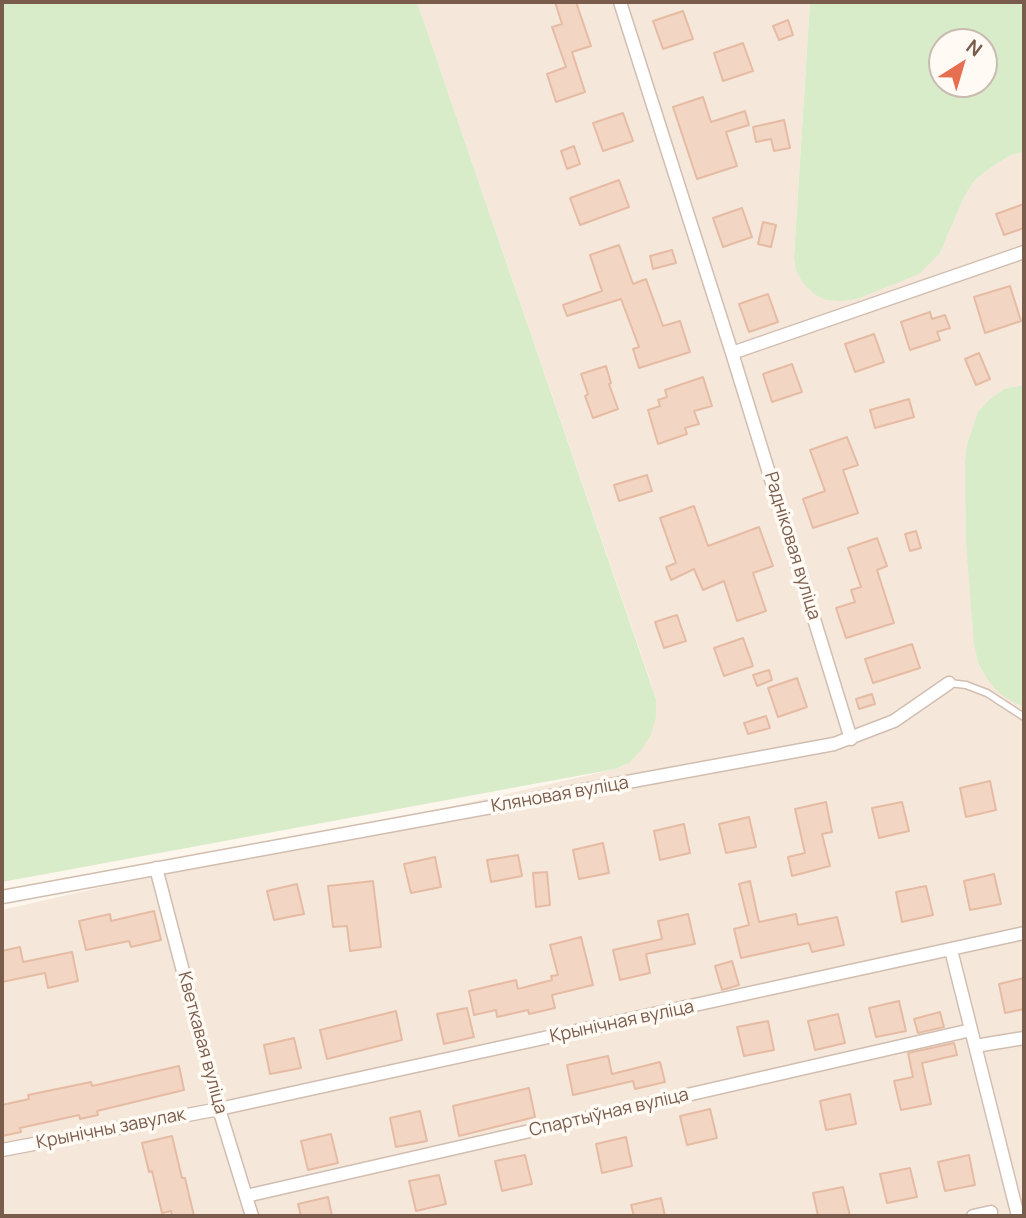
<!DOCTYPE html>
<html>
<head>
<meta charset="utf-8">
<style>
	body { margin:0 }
	#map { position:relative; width:1026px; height:1218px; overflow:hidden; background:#fdf6ec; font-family:Manrope,sans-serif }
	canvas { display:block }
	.frame { position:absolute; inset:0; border:4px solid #7a5c4d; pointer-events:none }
	.north { position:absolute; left:928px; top:28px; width:70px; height:70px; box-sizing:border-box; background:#fffaf3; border:2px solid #cabbb1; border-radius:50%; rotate:37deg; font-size:19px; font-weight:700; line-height:28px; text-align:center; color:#7a5c4d }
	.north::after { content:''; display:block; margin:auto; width:24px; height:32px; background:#e76f51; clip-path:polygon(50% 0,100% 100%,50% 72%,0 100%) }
</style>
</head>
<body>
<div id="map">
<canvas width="1026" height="1218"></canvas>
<div class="frame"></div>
<div class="north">N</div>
</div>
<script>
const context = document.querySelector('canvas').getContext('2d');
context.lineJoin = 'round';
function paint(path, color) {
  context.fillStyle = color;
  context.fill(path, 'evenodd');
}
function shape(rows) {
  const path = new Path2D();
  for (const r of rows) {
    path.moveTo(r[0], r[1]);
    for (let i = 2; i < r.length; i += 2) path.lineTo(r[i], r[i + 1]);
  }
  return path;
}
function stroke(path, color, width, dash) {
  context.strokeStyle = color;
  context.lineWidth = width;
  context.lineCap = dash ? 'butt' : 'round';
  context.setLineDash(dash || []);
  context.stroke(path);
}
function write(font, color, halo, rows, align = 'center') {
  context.font = font + ' Manrope,sans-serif';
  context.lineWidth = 7;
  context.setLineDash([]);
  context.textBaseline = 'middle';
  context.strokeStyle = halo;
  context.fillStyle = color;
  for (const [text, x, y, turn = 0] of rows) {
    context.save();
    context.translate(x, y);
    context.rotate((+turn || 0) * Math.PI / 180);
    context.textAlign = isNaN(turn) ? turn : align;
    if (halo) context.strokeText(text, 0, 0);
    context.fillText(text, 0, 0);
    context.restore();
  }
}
paint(shape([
	[417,2,810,2,794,257,940,253,964,197,974,181,990,168,1011,155,1024,152,1024,385,1004,389,990,399,974,644,978,663,987,679,1018,705,1024,708,1024,1216,2,1216,2,910,615,769,629,763,656,717,656,699,650,680]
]), '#f5e8da');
paint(shape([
	[2,2,417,2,656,699,656,717,651,735,641,750,629,763,615,769,2,882],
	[810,2,1024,2,1024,152,1011,155,990,168,974,181,964,197,940,253,919,274,857,299,841,301,826,300,814,294,803,283,796,270,794,257],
	[942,42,984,42,984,84,942,84],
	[1024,385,1024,708,1000,694,987,679,978,663,974,644,966,541,965,464,967,445,978,412,990,399,1004,389]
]), '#d8ecc9');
const building = shape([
	[555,2,576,2,591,46,572,52,585,92,556,102,547,74,566,67,552,27,562,24,555,2],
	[683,11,693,39,663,49,653,21,683,11],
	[788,20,793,35,779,40,773,26,788,20],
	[743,43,753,71,723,81,714,53,743,43],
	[703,97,711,122,745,111,749,125,726,132,737,166,697,179,673,107,703,97],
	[623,113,633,141,603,151,593,123,623,113],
	[784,120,790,148,774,151,771,139,756,142,753,127,784,120],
	[574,146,580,164,567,169,561,151,574,146],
	[619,180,629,207,580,225,570,198,619,180],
	[1024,204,1024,228,1004,235,996,214,1024,204],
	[742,208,752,237,723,247,713,218,742,208],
	[763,222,776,225,771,247,758,244,763,222],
	[619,245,633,284,646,279,663,326,680,321,690,352,639,368,633,349,639,347,621,299,567,316,563,305,602,291,590,255,619,245],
	[672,250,676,263,653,269,650,256,672,250],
	[1010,286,1021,321,985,333,974,297,1010,286],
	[768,294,778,322,749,332,739,304,768,294],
	[930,312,932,319,945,315,950,328,937,332,940,340,910,350,901,322,930,312],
	[874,334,884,362,855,372,845,344,874,334],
	[979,353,990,379,976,385,965,359,979,353],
	[792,364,802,392,772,402,763,374,792,364],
	[606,366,611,383,609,384,618,409,593,418,585,396,588,394,581,374,606,366],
	[703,377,712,406,694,411,699,424,685,428,687,434,658,444,648,410,660,406,658,400,667,397,665,390,703,377],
	[909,399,914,417,875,428,870,410,909,399],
	[847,437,858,465,843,470,858,513,813,528,803,499,825,491,810,450,847,437],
	[647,475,652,491,619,501,614,485,647,475],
	[694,506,708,546,759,527,773,566,753,573,766,611,737,621,724,581,703,590,694,569,671,580,666,567,676,563,660,518,694,506],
	[916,531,921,548,910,551,905,534,916,531],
	[877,538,887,566,877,570,894,623,846,638,836,608,855,602,851,590,861,587,848,548,877,538],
	[677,615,686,641,664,648,655,622,677,615],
	[743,638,753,666,724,676,714,648,743,638],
	[912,644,920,668,873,683,865,659,912,644],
	[769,670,772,680,757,686,753,675,769,670],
	[797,678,807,707,778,717,768,688,797,678],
	[872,694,875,704,859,709,856,699,872,694],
	[766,716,770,728,748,734,744,723,766,716],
	[990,781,996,810,966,817,960,788,990,781],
	[826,802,832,832,822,834,830,866,792,876,788,857,805,853,795,809,826,802],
	[902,802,909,831,879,838,872,808,902,802],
	[749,817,756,847,726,853,719,824,749,817],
	[684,824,690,853,660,860,654,831,684,824],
	[603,843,609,873,579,879,573,850,603,843],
	[518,855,522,876,491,882,487,860,518,855],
	[435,857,441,887,411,893,404,864,435,857],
	[547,872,550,905,536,907,533,873,547,872],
	[994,874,1001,904,970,910,964,881,994,874],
	[373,881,381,947,350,951,347,926,333,927,328,886,373,881],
	[750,881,759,922,796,914,798,925,837,917,844,945,812,952,809,943,741,958,734,929,749,925,739,884,750,881],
	[297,884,304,914,274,920,267,891,297,884],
	[926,886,933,915,902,922,896,892,926,886],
	[154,911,161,940,131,947,129,941,86,950,79,921,110,914,111,921,154,911],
	[688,914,695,944,646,954,650,973,620,980,613,950,662,939,658,921,688,914],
	[581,937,593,985,552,995,555,1008,529,1014,528,1010,497,1017,496,1010,474,1015,469,991,516,980,518,989,552,980,551,976,558,975,550,945,581,937],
	[20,947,23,962,72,952,78,981,48,988,45,973,2,982,2,951,20,947],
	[732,961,739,985,722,990,715,966,732,961],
	[1024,978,1024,1009,1005,1013,999,984,1024,978],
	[899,1001,906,1031,876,1037,869,1008,899,1001],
	[467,1008,474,1037,444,1044,437,1014,467,1008],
	[396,1011,402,1040,327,1059,320,1030,396,1011],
	[940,1012,944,1027,918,1033,914,1019,940,1012],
	[838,1014,845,1043,815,1050,808,1021,838,1014],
	[768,1021,774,1050,744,1056,737,1027,768,1021],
	[294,1038,301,1068,270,1074,264,1045,294,1038],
	[954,1043,957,1055,922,1063,931,1104,901,1110,894,1081,913,1077,908,1053,954,1043],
	[608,1056,612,1074,660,1062,665,1082,635,1089,633,1081,573,1095,567,1065,608,1056],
	[179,1066,184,1090,97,1111,98,1115,80,1119,79,1115,20,1128,21,1132,2,1136,2,1105,29,1099,28,1095,91,1082,92,1086,179,1066],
	[529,1088,535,1117,459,1136,453,1106,529,1088],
	[850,1094,856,1124,826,1130,820,1101,850,1094],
	[710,1109,717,1138,687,1145,680,1116,710,1109],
	[420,1111,427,1141,396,1147,390,1118,420,1111],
	[331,1134,338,1163,308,1170,301,1141,331,1134],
	[172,1136,182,1178,185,1178,194,1216,172,1216,171,1211,162,1213,152,1171,149,1172,142,1143,172,1136],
	[626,1137,632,1166,602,1173,596,1144,626,1137],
	[525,1155,532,1184,502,1191,495,1161,525,1155],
	[969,1155,975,1185,945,1191,938,1162,969,1155],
	[910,1168,917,1197,887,1203,880,1174,910,1168],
	[439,1175,446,1204,416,1211,409,1181,439,1175],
	[843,1187,850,1216,818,1216,813,1193,843,1187],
	[328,1197,332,1216,301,1216,298,1204,328,1197],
	[661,1198,665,1216,634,1216,631,1205,661,1198]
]);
paint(building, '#f3d5c3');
stroke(building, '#e6bba3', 2);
const lane = shape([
	[949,683,966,685,987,693,1024,717]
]);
const street = shape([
	[620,2,732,353,851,739],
	[732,353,1024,252],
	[156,868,219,1109,252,1216],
	[2,897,834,744,894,721,949,683],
	[951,950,1018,1216],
	[975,1046,1024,1038],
	[2,1150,219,1109,1024,933],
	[246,1196,971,1030],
	[973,1216,991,1212]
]);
stroke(lane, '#d1beb0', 9);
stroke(street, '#d1beb0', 15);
stroke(lane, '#fff', 6);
stroke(street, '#fff', 12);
write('18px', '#7a5c4d', '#fffaf3', [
	["Радніковая вуліца",792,546,73],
	["Кляновая вуліца",560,795,-10],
	["Крынічная вуліца",622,1022,-12],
	["Кветкавая вуліца",202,1043,75],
	["Спартыўная вуліца",609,1113,-13],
	["Крынічны завулак",111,1129,-11]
]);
</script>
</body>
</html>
